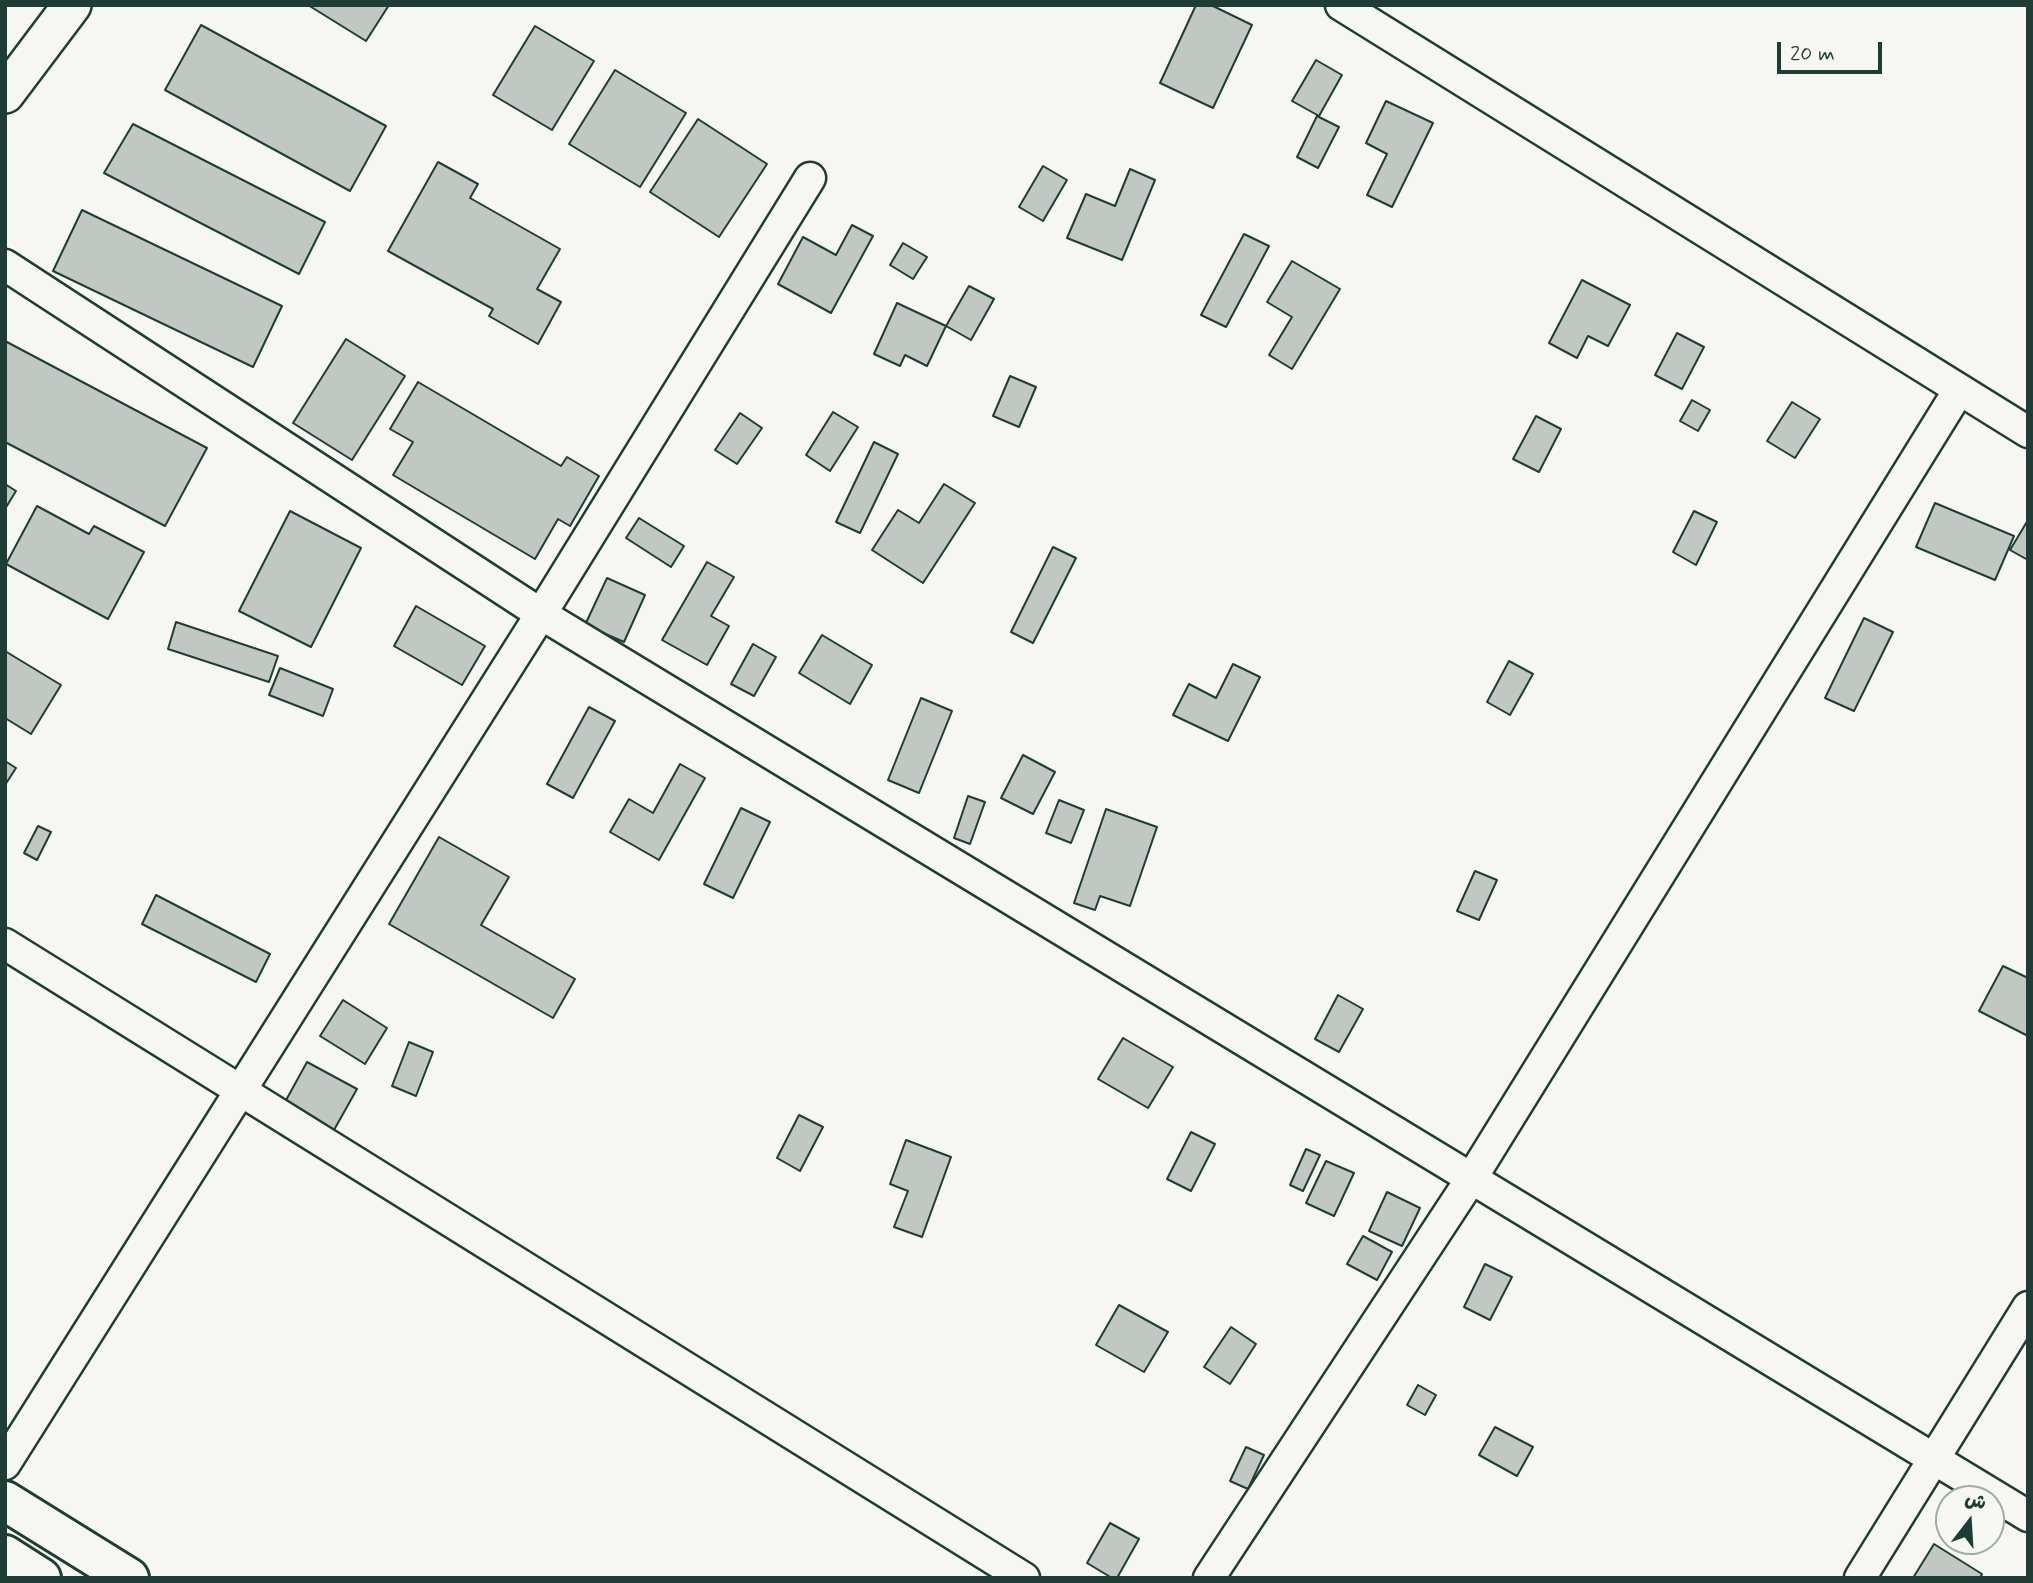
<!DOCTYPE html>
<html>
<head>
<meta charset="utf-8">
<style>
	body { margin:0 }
	#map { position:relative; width:2033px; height:1583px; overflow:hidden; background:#f6f6f2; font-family:Mynerve,"Playpen Sans Arabic",sans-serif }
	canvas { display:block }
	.frame { position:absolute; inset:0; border:7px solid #1f3d34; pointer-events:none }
	.north { position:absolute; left:1935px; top:1485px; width:70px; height:70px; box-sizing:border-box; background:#f6f6f2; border:2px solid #a0aca6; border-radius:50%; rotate:17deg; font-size:19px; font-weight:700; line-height:28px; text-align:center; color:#1f3d34 }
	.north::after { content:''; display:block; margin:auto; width:24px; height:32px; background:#1f3d34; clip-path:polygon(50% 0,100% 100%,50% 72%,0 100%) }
	.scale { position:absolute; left:1777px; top:42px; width:105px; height:32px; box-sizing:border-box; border:4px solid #1f3d34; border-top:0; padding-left:9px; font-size:21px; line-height:24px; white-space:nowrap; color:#1f3d34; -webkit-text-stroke:5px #f6f6f2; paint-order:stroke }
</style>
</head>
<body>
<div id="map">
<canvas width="2033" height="1583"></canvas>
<div class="frame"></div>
<div class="north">ش</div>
<div class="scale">20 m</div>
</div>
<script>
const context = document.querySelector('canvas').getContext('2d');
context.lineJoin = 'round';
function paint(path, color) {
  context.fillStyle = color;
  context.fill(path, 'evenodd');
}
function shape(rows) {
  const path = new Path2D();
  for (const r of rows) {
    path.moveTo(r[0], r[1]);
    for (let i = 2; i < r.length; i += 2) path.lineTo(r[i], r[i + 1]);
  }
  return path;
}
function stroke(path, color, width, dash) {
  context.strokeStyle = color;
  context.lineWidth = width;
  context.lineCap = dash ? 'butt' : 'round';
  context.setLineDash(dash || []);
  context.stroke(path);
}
const building = shape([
	[308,5,389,5,366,41,308,5],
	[1196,5,1211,5,1252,25,1213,108,1160,83,1196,5],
	[201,25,386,126,350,191,165,90,201,25],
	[535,26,594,61,552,130,493,95,535,26],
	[1316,60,1342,75,1319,116,1292,101,1316,60],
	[615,70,686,113,640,187,569,144,615,70],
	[1386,101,1433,123,1392,207,1367,195,1387,154,1366,143,1386,101],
	[1317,116,1339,127,1318,168,1297,157,1317,116],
	[698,119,767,164,719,237,650,192,698,119],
	[133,124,325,222,299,274,104,173,133,124],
	[438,162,478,184,470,198,560,249,537,289,561,302,538,344,489,316,493,309,388,251,438,162],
	[1043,166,1067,180,1043,221,1019,207,1043,166],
	[1130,169,1155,180,1122,260,1067,238,1086,194,1115,206,1130,169],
	[82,210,282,306,253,367,53,271,82,210],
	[852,225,873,236,831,313,778,284,803,237,836,255,852,225],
	[1244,234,1269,246,1226,327,1201,315,1244,234],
	[903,243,927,257,913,279,890,265,903,243],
	[1292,261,1340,289,1292,369,1269,355,1292,317,1267,302,1292,261],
	[1582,280,1630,305,1608,346,1588,336,1577,358,1549,343,1582,280],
	[969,286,994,299,971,340,946,326,969,286],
	[897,303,946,326,927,366,905,355,900,366,874,354,897,303],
	[1677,333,1704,347,1682,389,1655,375,1677,333],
	[346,339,405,376,352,460,293,423,346,339],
	[5,341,207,448,165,526,5,442,5,341],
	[1010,376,1036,387,1019,427,993,416,1010,376],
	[418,382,561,466,567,457,599,476,570,526,558,519,535,559,393,475,413,442,390,429,418,382],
	[1692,400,1710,410,1698,431,1680,421,1692,400],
	[1792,402,1820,419,1795,458,1767,441,1792,402],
	[833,412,858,427,830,471,806,455,833,412],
	[740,413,762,428,737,464,715,450,740,413],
	[1536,416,1561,429,1539,472,1513,459,1536,416],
	[874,442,898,454,860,533,836,522,874,442],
	[5,484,16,491,5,509,5,484],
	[944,484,975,503,923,583,872,550,898,510,919,523,944,484],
	[1935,503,2014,536,1995,580,1916,547,1935,503],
	[37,506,89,534,94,526,144,552,108,619,6,564,37,506],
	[290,511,361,548,311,647,239,611,290,511],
	[1694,511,1717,522,1696,565,1673,552,1694,511],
	[639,518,684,546,671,567,626,538,639,518],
	[2028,520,2028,560,2010,550,2028,520],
	[1053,547,1076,558,1033,643,1011,632,1053,547],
	[707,562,734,577,711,616,729,626,707,665,662,640,707,562],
	[607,578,645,595,624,642,585,625,607,578],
	[416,606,485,646,462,685,394,646,416,606],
	[1864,618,1893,632,1854,711,1825,698,1864,618],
	[176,622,278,656,269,682,168,649,176,622],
	[822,635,872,665,850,704,799,673,822,635],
	[753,644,776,657,754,696,731,684,753,644],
	[5,651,61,685,31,734,5,718,5,651],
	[1509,661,1533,674,1510,715,1487,702,1509,661],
	[1233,664,1260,677,1228,741,1173,715,1189,684,1216,698,1233,664],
	[280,668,333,689,323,716,269,695,280,668],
	[921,698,952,711,919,793,888,780,921,698],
	[589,707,615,721,573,798,547,784,589,707],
	[1023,755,1055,772,1033,814,1001,798,1023,755],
	[5,761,16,768,5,785,5,761],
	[680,764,705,778,659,860,610,832,629,799,653,813,680,764],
	[968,796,985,802,970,844,954,838,968,796],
	[1059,800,1084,810,1071,843,1046,833,1059,800],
	[741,808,770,822,733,898,704,884,741,808],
	[1106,809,1157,827,1130,906,1100,896,1095,910,1074,903,1106,809],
	[38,826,51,832,37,860,24,853,38,826],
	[439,837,509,877,481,925,575,979,553,1018,389,924,439,837],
	[1475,871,1497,880,1479,920,1457,911,1475,871],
	[156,895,270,954,256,982,142,924,156,895],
	[2003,966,2028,978,2028,1036,1979,1011,2003,966],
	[1338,995,1363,1009,1339,1052,1315,1039,1338,995],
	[343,1000,387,1028,365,1064,320,1036,343,1000],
	[1123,1038,1173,1067,1148,1108,1098,1079,1123,1038],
	[409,1042,433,1052,416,1096,392,1086,409,1042],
	[307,1062,357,1089,334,1130,285,1102,307,1062],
	[799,1115,823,1127,800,1171,777,1158,799,1115],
	[1191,1132,1215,1144,1191,1191,1167,1179,1191,1132],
	[906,1140,951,1157,922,1237,894,1227,908,1191,890,1184,906,1140],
	[1306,1149,1320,1155,1303,1191,1290,1185,1306,1149],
	[1326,1161,1354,1173,1334,1216,1306,1203,1326,1161],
	[1387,1192,1420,1208,1402,1246,1369,1231,1387,1192],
	[1363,1236,1392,1252,1377,1280,1347,1264,1363,1236],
	[1485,1264,1512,1277,1490,1320,1464,1307,1485,1264],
	[1119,1305,1168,1332,1144,1372,1096,1345,1119,1305],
	[1231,1327,1256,1344,1230,1384,1204,1367,1231,1327],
	[1418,1385,1436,1395,1425,1415,1407,1405,1418,1385],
	[1495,1427,1533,1447,1517,1476,1479,1455,1495,1427],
	[1246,1447,1264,1455,1248,1489,1230,1481,1246,1447],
	[1110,1523,1139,1539,1117,1578,1112,1578,1087,1563,1110,1523],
	[1934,1544,1982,1574,1980,1578,1913,1578,1934,1544]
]);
paint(building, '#c1c8c3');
stroke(building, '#1f3d34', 2);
const minor = shape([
	[1341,5,2028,432],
	[5,265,541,614,2028,1516],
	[5,944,1024,1578],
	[5,1464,541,614,810,178],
	[1209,1578,1471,1179,1959,390],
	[1860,1578,2028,1307]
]);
const tertiary = shape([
	[5,94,72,5]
]);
const primary = shape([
	[5,1501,129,1578],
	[5,1555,41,1578]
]);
stroke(minor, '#1f3d34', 35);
stroke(tertiary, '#1f3d34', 42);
stroke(primary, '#1f3d34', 44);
stroke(minor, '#f6f6f2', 30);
stroke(tertiary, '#f6f6f2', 37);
stroke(primary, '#f6f6f2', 38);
</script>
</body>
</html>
